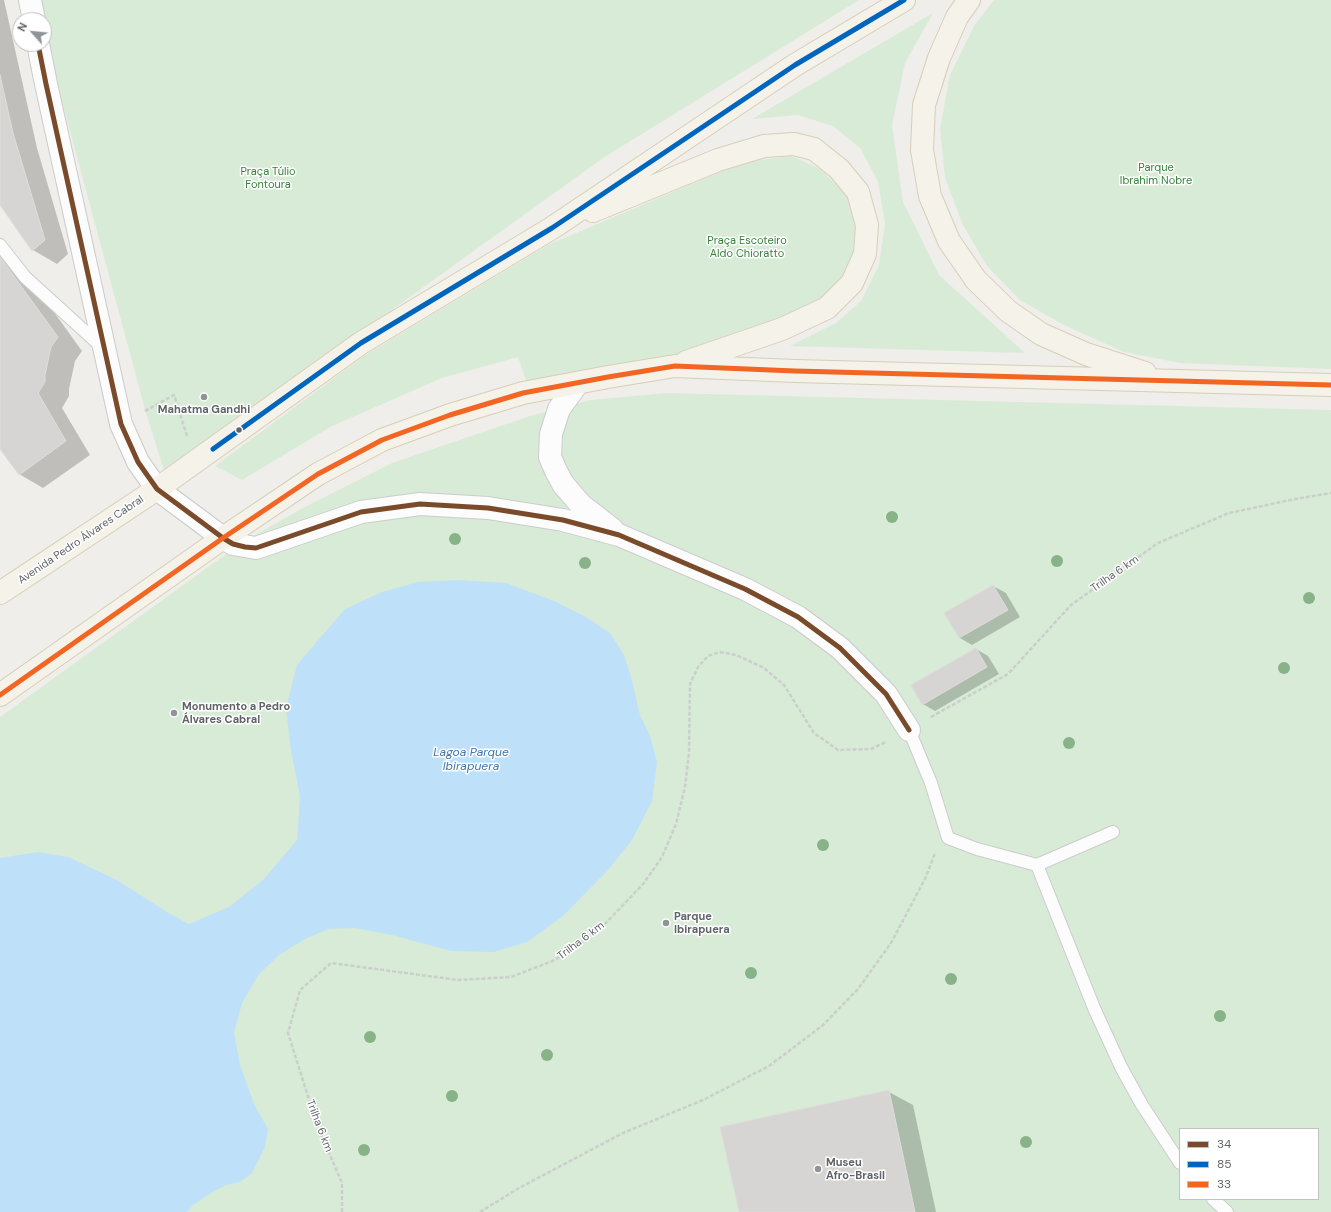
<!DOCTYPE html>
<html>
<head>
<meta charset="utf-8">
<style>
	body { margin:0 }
	#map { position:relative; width:1331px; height:1212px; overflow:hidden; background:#efeeea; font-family:"DM Sans",sans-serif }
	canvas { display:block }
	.legend { position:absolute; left:1179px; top:1128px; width:140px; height:72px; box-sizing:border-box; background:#fff; border:1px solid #bfc1c3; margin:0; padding:5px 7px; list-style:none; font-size:12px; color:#5f6368 }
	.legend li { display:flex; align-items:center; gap:8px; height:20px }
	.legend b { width:20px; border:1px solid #bfc1c3 }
	.north { position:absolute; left:12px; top:12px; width:40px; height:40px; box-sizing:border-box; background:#fff; border:1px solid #bfc1c3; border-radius:50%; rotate:297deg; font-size:11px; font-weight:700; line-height:16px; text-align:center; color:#5f6368 }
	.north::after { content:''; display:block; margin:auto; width:14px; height:18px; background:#919496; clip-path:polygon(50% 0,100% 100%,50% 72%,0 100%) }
</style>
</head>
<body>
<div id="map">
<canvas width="1331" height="1212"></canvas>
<ul class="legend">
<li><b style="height:5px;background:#7a4b2a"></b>34</li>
<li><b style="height:5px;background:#0065bd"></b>85</li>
<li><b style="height:5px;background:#f26522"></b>33</li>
</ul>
<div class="north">N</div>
</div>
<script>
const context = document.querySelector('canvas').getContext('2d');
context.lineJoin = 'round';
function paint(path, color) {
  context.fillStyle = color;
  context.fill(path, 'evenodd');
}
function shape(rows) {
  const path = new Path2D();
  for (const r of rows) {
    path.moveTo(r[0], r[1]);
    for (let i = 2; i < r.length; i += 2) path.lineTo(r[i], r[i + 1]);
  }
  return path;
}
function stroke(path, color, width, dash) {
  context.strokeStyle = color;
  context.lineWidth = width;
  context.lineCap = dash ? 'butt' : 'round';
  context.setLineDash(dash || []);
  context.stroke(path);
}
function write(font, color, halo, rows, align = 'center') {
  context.font = font + ' "DM Sans",sans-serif';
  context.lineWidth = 3;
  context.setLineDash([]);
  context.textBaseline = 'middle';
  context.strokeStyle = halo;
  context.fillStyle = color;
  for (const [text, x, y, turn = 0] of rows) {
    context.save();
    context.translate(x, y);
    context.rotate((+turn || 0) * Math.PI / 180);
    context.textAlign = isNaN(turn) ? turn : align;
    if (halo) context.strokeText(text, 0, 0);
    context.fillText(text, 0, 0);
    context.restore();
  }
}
paint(shape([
	[41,0,859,0,603,158,165,473,146,413,59,90],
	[994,0,1331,0,1331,369,1180,363,1124,352,1064,325,1020,300,987,266,963,225,945,178,940,129,950,75,974,26],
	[933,13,905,63,892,125,903,202,939,275,1025,353,790,346,836,323,861,301,879,265,885,224,878,182,861,149,833,126,798,115,752,119],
	[792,156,820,169,846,194,853,212,858,233,850,266,830,295,778,321,669,357,528,386,518,357,442,378,332,426,242,480,215,466,364,356,548,245,720,172,759,160],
	[666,393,1331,410,1331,1212,0,1212,0,717,243,542,303,508,392,463,530,416,591,400],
	[1180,1129,1318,1129,1318,1199,1180,1199]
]), '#d8ebd6');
paint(shape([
	[458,580,506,583,554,601,586,617,610,633,624,655,631,677,640,715,650,736,657,762,652,801,632,840,608,870,563,916,527,942,494,952,451,951,392,935,355,928,329,929,305,939,279,955,259,974,242,1003,234,1033,240,1065,254,1104,268,1129,265,1147,252,1173,240,1182,227,1185,214,1191,193,1205,187,1212,0,1212,0,858,38,852,68,857,117,880,167,912,189,924,229,907,264,879,297,840,300,796,291,751,286,708,297,665,345,609,382,592,418,582]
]), '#bfe0f9');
paint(shape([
	[0,0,4,0,37,148,68,254,57,264,33,250,0,203],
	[0,237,82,351,75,361,69,389,69,396,62,408,90,455,43,488,19,474,0,448],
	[993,586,1006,593,1020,617,972,645,960,638,946,614],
	[976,649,988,656,999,674,935,711,923,704],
	[889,1092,913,1105,936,1212,740,1212]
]), '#0003');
const building = shape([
	[0,75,13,133,45,240,32,251,0,205,0,75],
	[0,257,58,337,51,347,45,375,45,382,38,393,66,441,19,475,0,449,0,257],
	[993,585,1008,610,959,638,944,613,993,585],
	[976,648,987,667,922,705,911,685,976,648],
	[889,1090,915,1212,739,1212,720,1127,889,1090]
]);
paint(building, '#d6d5d3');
stroke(building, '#deddd9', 1);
const lane = shape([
	[0,245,25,277,102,347],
	[909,730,931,783,948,838,977,849,1037,865,1113,832],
	[1037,865,1094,1008,1121,1067,1142,1105,1180,1163],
	[1213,1199,1227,1212]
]);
const street = shape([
	[578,383,559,409,551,434,550,457,556,471,563,484,581,505,612,529],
	[223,538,233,544,256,548,361,512,420,504,488,508,563,520,619,535,745,589,798,617,840,648,886,694,909,730]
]);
const secondary = shape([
	[30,0,34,20],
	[38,44,46,84,121,424,138,462,157,489,223,538]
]);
const primary = shape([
	[969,0,957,17,939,58,924,105,922,150,930,196,949,241,976,280,1008,311,1041,334,1086,354,1145,373],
	[593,211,718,160,764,146,794,144,814,149,839,169,858,192,867,225,865,254,852,283,827,308,782,329,686,362],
	[0,593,157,489,361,343,552,228,795,65,904,0],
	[0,695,223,538,318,474,382,440,450,415,523,393,608,377,675,366,795,371,1331,385]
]);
stroke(lane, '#cbcccc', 14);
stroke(street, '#cbcccc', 24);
stroke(secondary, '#cacacb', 24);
stroke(primary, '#d7ceb8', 24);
stroke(shape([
	[145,411,174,395,187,436],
	[931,717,1008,674,1071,605,1158,543,1229,513,1295,499,1331,493],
	[342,1212,342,1183,317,1125,288,1033,300,990,331,963,458,980,511,977,555,960,602,927,644,883,662,857,676,824,685,787,689,753,690,684,698,667,708,656,720,652,736,655,764,668,784,685,814,733,838,750,871,749,886,742],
	[480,1212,519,1188,623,1133,703,1100,769,1066,822,1026,858,989,891,943,925,879,935,853]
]), '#cacfcc', 2.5, [4, 2]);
stroke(lane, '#fdfcfc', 12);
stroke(street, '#fdfcfc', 22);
stroke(secondary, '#fdfcfc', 22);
stroke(primary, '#f4f2e9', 22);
stroke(shape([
	[38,44,46,84,121,424,138,462,157,489,223,538,233,544,245,547,256,548,361,512,420,504,488,508,563,520,619,535,745,589,798,617,840,648,886,694,909,730]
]), '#7a4b2a', 5);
stroke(shape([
	[213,449,361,343,552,228,795,65,904,0]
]), '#0065bd', 5);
stroke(shape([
	[0,695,223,538,318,474,382,440,450,415,523,393,608,377,675,366,795,371,1331,385]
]), '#f26522', 5);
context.fillStyle = '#88b388';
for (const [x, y] of [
	[892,517],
	[455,539],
	[1057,561],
	[585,563],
	[1309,598],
	[1284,668],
	[1069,743],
	[823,845],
	[751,973],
	[951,979],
	[1220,1016],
	[370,1037],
	[547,1055],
	[452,1096],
	[1026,1142],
	[364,1150]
]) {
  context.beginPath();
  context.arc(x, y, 6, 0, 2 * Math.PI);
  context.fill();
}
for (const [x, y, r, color] of [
	[204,397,4,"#919496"],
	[239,430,3.5,"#5f6368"],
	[174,713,4,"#919496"],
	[666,923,4,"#919496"],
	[818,1169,4,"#919496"]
]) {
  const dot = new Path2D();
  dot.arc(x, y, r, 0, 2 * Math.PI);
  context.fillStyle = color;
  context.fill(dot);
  stroke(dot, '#fff', 1.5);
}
write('11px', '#348238', '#fff', [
	["Parque",1156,168],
	["Ibrahim Nobre",1156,181],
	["Praça Túlio",268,172],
	["Fontoura",268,185],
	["Praça Escoteiro",747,241],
	["Aldo Chioratto",747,254]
]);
write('bold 11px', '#5f6368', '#fff', [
	["Mahatma Gandhi",204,410,"center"],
	["Monumento a Pedro",182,707],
	["Álvares Cabral",182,720],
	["Parque",674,917],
	["Ibirapuera",674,930],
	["Museu",826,1163],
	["Afro-Brasil",826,1176]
], 'left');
write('11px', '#5f6368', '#fff', [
	["Avenida Pedro Álvares Cabral",81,540,-34],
	["Trilha 6 km",1115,574,-35],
	["Trilha 6 km",581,941,-37],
	["Trilha 6 km",319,1126,69]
]);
write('italic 12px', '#4174aa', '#fff', [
	["Lagoa Parque",471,753],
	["Ibirapuera",471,767]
]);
</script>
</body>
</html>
